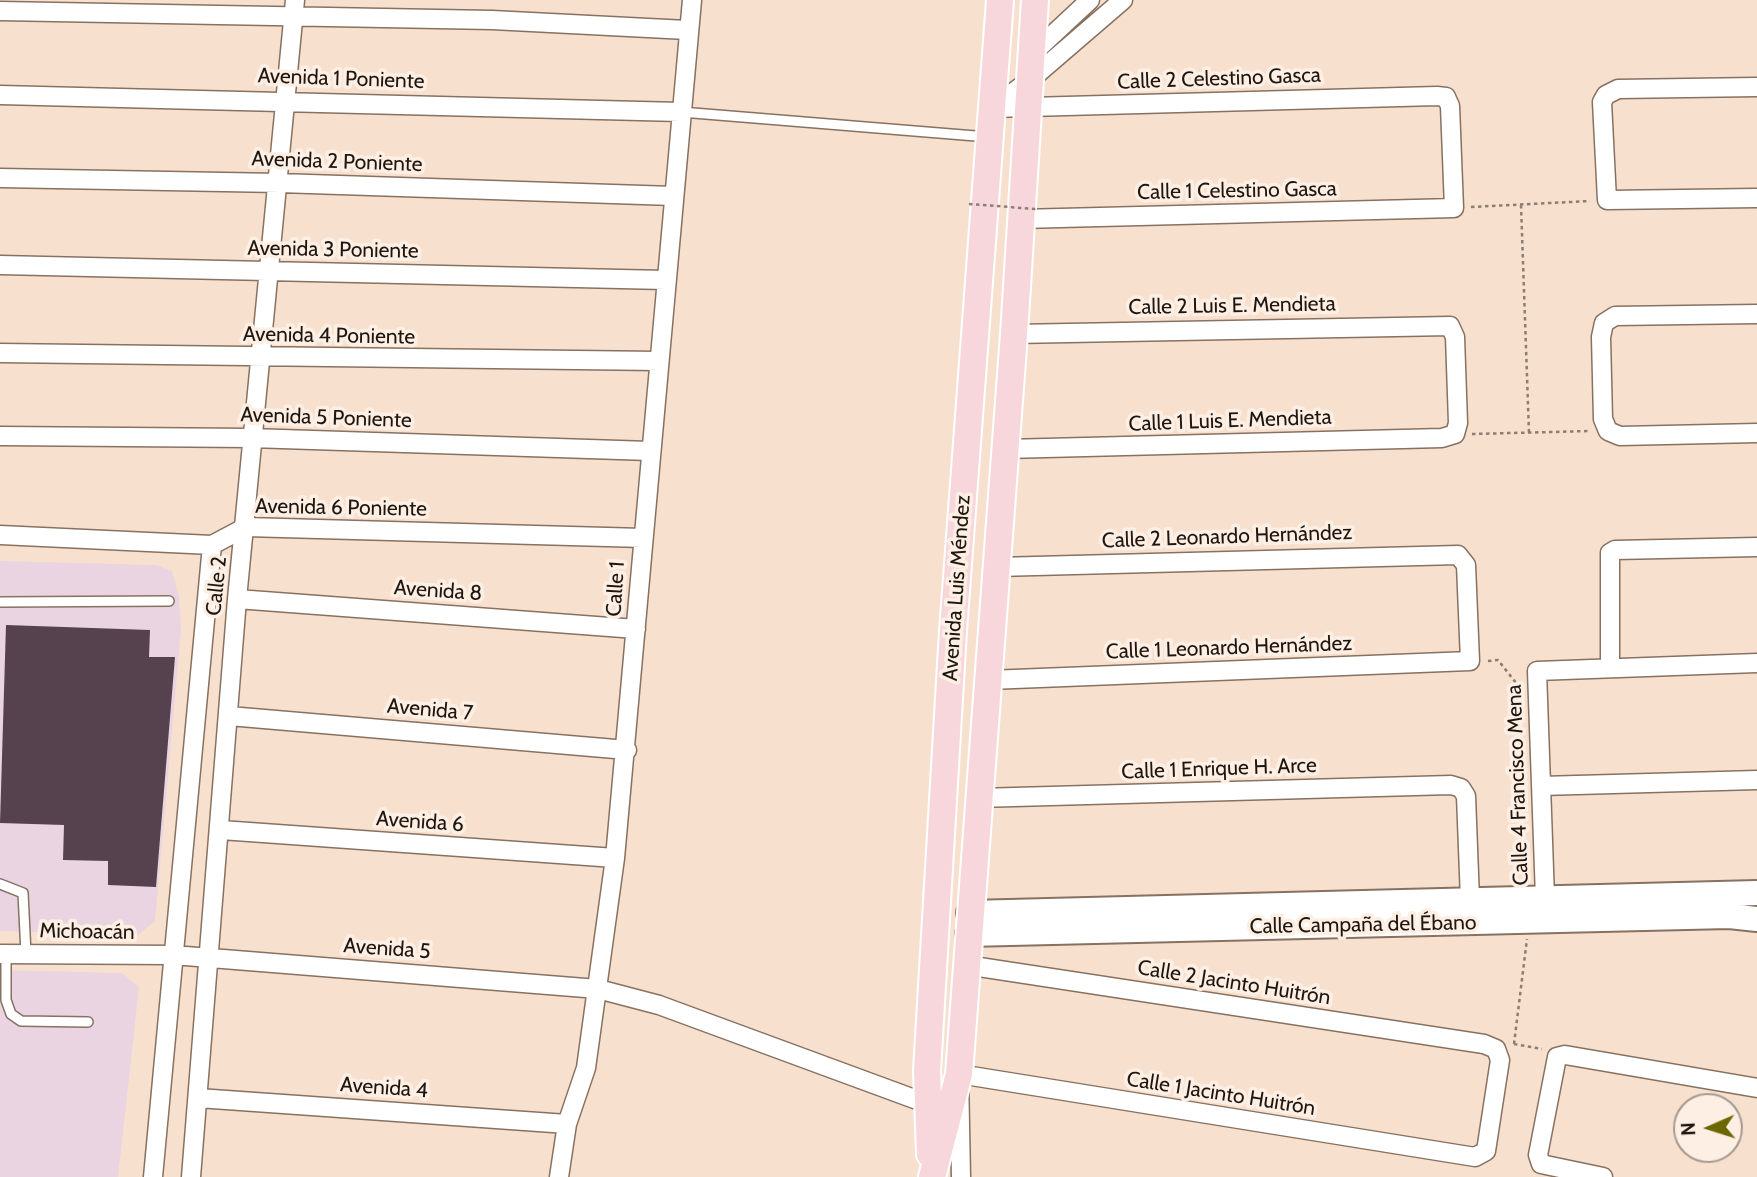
<!DOCTYPE html>
<html>
<head>
<meta charset="utf-8">
<style>
	body { margin:0 }
	#map { position:relative; width:1757px; height:1177px; overflow:hidden; background:#f8e0ce; font-family:Cabin,sans-serif }
	canvas { display:block }
	.north { position:absolute; left:1673px; top:1093px; width:70px; height:70px; box-sizing:border-box; background:#feefe4; border:2px solid #a4988f; border-radius:50%; rotate:267deg; font-size:19px; font-weight:700; line-height:28px; text-align:center; color:#1e160f }
	.north::after { content:''; display:block; margin:auto; width:24px; height:32px; background:#6c6801; clip-path:polygon(50% 0,100% 100%,50% 72%,0 100%) }
</style>
</head>
<body>
<div id="map">
<canvas width="1757" height="1177"></canvas>
<div class="north">N</div>
</div>
<script>
const context = document.querySelector('canvas').getContext('2d');
context.lineJoin = 'round';
function paint(path, color) {
  context.fillStyle = color;
  context.fill(path, 'evenodd');
}
function shape(rows) {
  const path = new Path2D();
  for (const r of rows) {
    path.moveTo(r[0], r[1]);
    for (let i = 2; i < r.length; i += 2) path.lineTo(r[i], r[i + 1]);
  }
  return path;
}
function stroke(path, color, width, dash) {
  context.strokeStyle = color;
  context.lineWidth = width;
  context.lineCap = dash ? 'butt' : 'round';
  context.setLineDash(dash || []);
  context.stroke(path);
}
function write(font, color, halo, rows, align = 'center') {
  context.font = font + ' Cabin,sans-serif';
  context.lineWidth = 7;
  context.setLineDash([]);
  context.textBaseline = 'middle';
  context.strokeStyle = halo;
  context.fillStyle = color;
  for (const [text, x, y, turn = 0] of rows) {
    context.save();
    context.translate(x, y);
    context.rotate((+turn || 0) * Math.PI / 180);
    context.textAlign = isNaN(turn) ? turn : align;
    if (halo) context.strokeText(text, 0, 0);
    context.fillText(text, 0, 0);
    context.restore();
  }
}
paint(shape([
	[0,561,156,565,172,571,179,596,181,630,155,921,138,935,0,931],
	[0,970,122,973,139,987,118,1177,0,1177]
]), '#ead4e1');
paint(shape([
	[6,625,150,630,149,657,175,657,156,887,108,885,108,861,63,860,64,825,0,823]
]), '#56414f');
const lane = shape([
	[681,112,988,137],
	[0,602,169,601],
	[0,884,23,893,26,954],
	[6,954,6,1000,11,1014,21,1021,88,1022]
]);
const street = shape([
	[0,11,492,20,687,30],
	[1032,54,1090,0],
	[1757,87,1618,89,1606,95,1602,102,1607,200,1757,198],
	[0,95,680,112],
	[992,108,1437,96,1446,97,1450,106,1454,208,1021,219],
	[992,108,1030,80,1123,0],
	[0,178,279,183,673,196],
	[0,265,665,280],
	[1757,314,1615,316,1604,323,1601,337,1603,419,1608,431,1620,436,1757,433],
	[0,353,658,361],
	[0,436,251,438,650,451],
	[1006,449,1442,438,1455,434,1458,423,1455,337,1450,326,1014,334],
	[0,535,212,545,246,527,643,538],
	[237,599,636,629],
	[1610,667,1610,553,1615,550,1757,547],
	[989,680,1470,661,1466,565,1458,555,997,567],
	[229,716,627,750],
	[1541,786,1757,780],
	[978,798,1451,785,1461,788,1466,796,1470,900],
	[221,830,615,858],
	[1545,898,1537,671,1757,663],
	[0,954,173,955,598,989,659,1005,928,1104],
	[198,1098,567,1124],
	[153,1177,212,545],
	[191,1177,237,599,295,0],
	[559,1177,567,1124,586,1068,615,858,692,0],
	[961,1177,959,1074,1475,1157,1486,1151,1500,1060,1496,1049,1484,1044,966,965],
	[1603,1177,1541,1164,1538,1155,1557,1057,1565,1055,1757,1088]
]);
const secondary = shape([
	[969,913,1757,893],
	[968,934,1729,916,1757,919]
]);
const primary = shape([
	[930,1154,927,1071,953,631,1000,0],
	[932,1177,959,1074,1014,334,1035,0]
]);
stroke(lane, '#877161', 12);
stroke(street, '#877161', 21);
stroke(secondary, '#877161', 28);
stroke(primary, '#fff', 30);
stroke(shape([
	[1521,205,1529,433],
	[1471,207,1590,201],
	[1472,434,1591,431],
	[1488,661,1498,660,1520,688],
	[1514,1044,1527,939],
	[1514,1044,1542,1049]
]), '#8e7e71', 2.5, [3.5, 3.5]);
stroke(lane, '#fff', 9);
stroke(street, '#fff', 18);
stroke(secondary, '#fff', 24);
stroke(primary, '#f7d7dc', 26);
stroke(shape([
	[969,204,1036,209]
]), '#8e7e71', 2.5, [3.5, 3.5]);
write('21px', '#1e160f', '#feefe4', [
	["Avenida 1 Poniente",341,79,2],
	["Calle 2 Celestino Gasca",1219,79,-2],
	["Avenida 2 Poniente",337,162,2],
	["Calle 1 Celestino Gasca",1237,191,-1],
	["Avenida 3 Poniente",333,250,1],
	["Calle 2 Luis E. Mendieta",1232,306,-1],
	["Avenida 4 Poniente",329,336,1],
	["Avenida 5 Poniente",326,418,2],
	["Calle 1 Luis E. Mendieta",1230,421,-2],
	["Avenida 6 Poniente",341,508,1],
	["Calle 2 Leonardo Hernández",1227,537,-2],
	["Calle 2",217,586,-84],
	["Avenida Luis Méndez",957,588,-86],
	["Calle 1",616,589,-86],
	["Avenida 8",438,591,4],
	["Calle 1 Leonardo Hernández",1229,648,-2],
	["Avenida 7",430,710,5],
	["Calle 1 Enrique H. Arce",1219,769,-2],
	["Calle 4 Francisco Mena",1518,785,-92],
	["Avenida 6",420,822,4],
	["Calle Campaña del Ébano",1363,925,-1],
	["Michoacán",87,932,1],
	["Avenida 5",387,949,4],
	["Calle 2 Jacinto Huitrón",1234,983,9],
	["Avenida 4",384,1088,4],
	["Calle 1 Jacinto Huitrón",1221,1094,9]
]);
</script>
</body>
</html>
